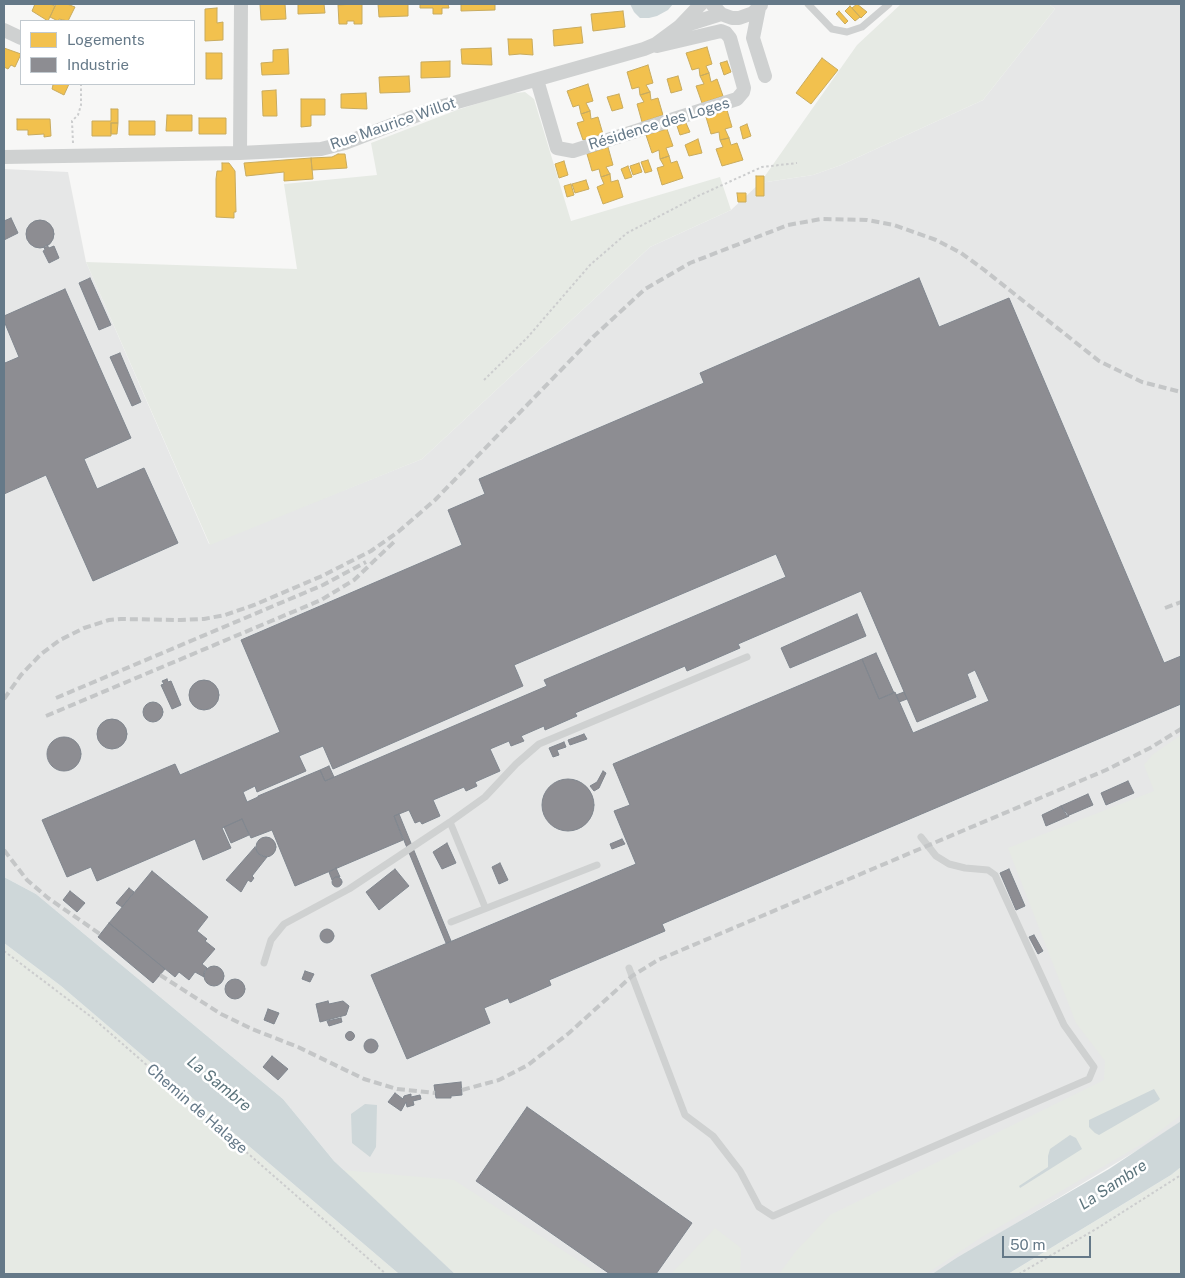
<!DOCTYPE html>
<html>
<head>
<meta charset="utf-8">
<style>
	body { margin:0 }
	#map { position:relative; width:1185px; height:1278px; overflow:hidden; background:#f7f7f6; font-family:"Public Sans",sans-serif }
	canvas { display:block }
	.frame { position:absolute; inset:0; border:5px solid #657988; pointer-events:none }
	.legend { position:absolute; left:20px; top:20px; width:175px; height:65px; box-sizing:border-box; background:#fff; border:1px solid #c1c9cf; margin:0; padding:6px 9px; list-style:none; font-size:15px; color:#657988 }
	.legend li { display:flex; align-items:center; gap:10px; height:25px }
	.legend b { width:25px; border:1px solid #c1c9cf }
	.scale { position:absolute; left:1002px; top:1236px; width:89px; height:22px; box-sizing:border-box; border:2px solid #657988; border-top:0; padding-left:6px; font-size:15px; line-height:18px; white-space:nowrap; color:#657988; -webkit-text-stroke:4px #fff; paint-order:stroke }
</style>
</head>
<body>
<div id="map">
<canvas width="1185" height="1278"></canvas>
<div class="frame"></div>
<ul class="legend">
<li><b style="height:14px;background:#f2c14e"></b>Logements</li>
<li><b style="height:14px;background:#8d8d92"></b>Industrie</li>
</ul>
<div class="scale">50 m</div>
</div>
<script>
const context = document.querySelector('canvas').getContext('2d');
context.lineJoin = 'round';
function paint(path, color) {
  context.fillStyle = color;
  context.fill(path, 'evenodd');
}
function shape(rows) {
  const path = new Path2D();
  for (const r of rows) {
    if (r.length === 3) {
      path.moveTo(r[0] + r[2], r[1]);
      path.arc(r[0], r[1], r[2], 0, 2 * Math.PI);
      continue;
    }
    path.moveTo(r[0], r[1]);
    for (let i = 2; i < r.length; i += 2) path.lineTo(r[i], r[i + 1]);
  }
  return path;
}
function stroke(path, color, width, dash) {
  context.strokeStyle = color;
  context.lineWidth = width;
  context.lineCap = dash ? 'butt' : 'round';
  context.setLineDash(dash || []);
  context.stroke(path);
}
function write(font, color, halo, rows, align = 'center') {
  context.font = font + ' "Public Sans",sans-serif';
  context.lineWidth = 5;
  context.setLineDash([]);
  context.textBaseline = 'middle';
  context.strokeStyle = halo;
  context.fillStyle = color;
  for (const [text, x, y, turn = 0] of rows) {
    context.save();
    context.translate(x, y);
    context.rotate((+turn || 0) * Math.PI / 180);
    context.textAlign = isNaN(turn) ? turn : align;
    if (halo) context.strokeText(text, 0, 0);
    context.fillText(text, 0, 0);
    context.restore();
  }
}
paint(shape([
	[1049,4,1181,4,1181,1121,1156,1139,932,1274,455,1274,334,1161,283,1099,36,894,4,877,4,169,68,172,86,262,209,544,422,459,650,247,731,210,760,183,813,175,841,165,983,100,1055,9]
]), '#e6e7e7');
paint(shape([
	[901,4,1049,4,1055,9,983,100,841,165,813,175,760,183,857,45],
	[525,92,534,99,571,221,720,177,731,210,650,247,422,459,210,545,86,262,297,269,284,184,377,175,371,143,457,110,507,94],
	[1181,735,1181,1115,1147,1141,982,1237,926,1274,779,1274,796,1251,830,1215,1104,1080,1105,1061,1076,1023,1008,848,1154,791,1144,765,1152,755],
	[4,943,61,986,399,1274,4,1274],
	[1181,1167,1181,1274,1008,1274,1171,1175],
	[343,1170,454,1180,599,1274,455,1274],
	[715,1228,741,1248,740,1274,671,1274]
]), '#e6eae4');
paint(shape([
	[630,4,673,4,668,10,657,16,649,18,640,18,634,12],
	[4,877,36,894,283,1099,334,1161,455,1274,399,1274,61,986,4,943],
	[1154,1089,1160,1099,1158,1101,1099,1135,1095,1133,1089,1127,1089,1120],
	[365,1104,377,1105,376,1147,370,1157,352,1143,351,1114],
	[1181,1121,1181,1167,1171,1175,1008,1274,932,1274,958,1257,1109,1169],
	[1070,1135,1076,1138,1082,1149,1020,1188,1019,1186,1048,1167,1048,1156,1050,1149]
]), '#ced7d9');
const homes = shape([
	[35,4,50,4,55,6,48,21,32,11,35,4],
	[56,4,67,4,75,7,68,21,59,19,58,21,50,17,56,4],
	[260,4,285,4,286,19,261,20,260,4],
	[298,4,324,4,325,13,298,14,298,4],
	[354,4,362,4,362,24,354,24,354,21,347,21,347,24,339,24,338,5,354,4],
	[378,4,408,4,408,16,379,17,378,4],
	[420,4,448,4,449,8,442,8,442,14,433,14,433,8,420,8,420,4],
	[461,4,495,4,495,10,461,11,461,4],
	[857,4,867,12,861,18,852,8,857,4],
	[850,6,860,17,855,21,845,11,850,6],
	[217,8,217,23,223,22,223,40,205,41,205,9,217,8],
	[623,11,625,27,593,31,591,14,623,11],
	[839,11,848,21,845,24,836,14,839,11],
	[581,27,583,43,554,46,553,30,581,27],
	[508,39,532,39,533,55,520,54,509,55,508,39],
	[707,47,712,64,706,66,709,73,700,76,699,68,692,70,686,53,707,47],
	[4,48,21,54,15,67,11,65,8,69,4,67,4,48],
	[491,48,492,65,462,64,461,49,491,48],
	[288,49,289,74,262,75,261,63,273,62,273,50,288,49],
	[206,53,222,53,222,79,206,79,206,53],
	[822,58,838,70,811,104,796,93,822,58],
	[450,61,450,77,421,78,421,62,450,61],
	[727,61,731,72,724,75,720,63,727,61],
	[648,65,653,83,646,85,650,92,640,95,639,87,632,89,627,72,648,65],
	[709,73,711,82,717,79,723,96,702,103,696,86,704,84,700,76,709,73],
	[409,76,410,92,380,93,379,77,409,76],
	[678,76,682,90,671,93,667,79,678,76],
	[51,84,69,84,64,95,52,89,53,85,51,84],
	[588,84,593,101,586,103,590,111,581,114,579,105,573,107,567,91,588,84],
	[276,90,277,116,263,116,262,91,276,90],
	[650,92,651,100,658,98,663,115,642,122,637,104,644,102,640,95,650,92],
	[366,93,367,109,341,108,341,94,366,93],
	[619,94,623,108,612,111,607,97,619,94],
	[301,99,325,99,325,115,311,115,311,126,301,127,301,99],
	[111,109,118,109,118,123,111,123,111,136,92,136,92,121,111,121,111,109],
	[727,110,732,127,725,129,729,138,720,140,719,132,711,134,706,117,727,110],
	[590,111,591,119,598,117,603,134,583,140,577,123,584,121,581,114,590,111],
	[167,115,192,115,192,131,166,131,167,115],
	[199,118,226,118,226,134,199,134,199,118],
	[17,119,50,119,51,136,44,137,44,134,28,135,28,130,17,130,17,119],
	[129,121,155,121,155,135,129,135,129,121],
	[111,123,118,123,117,134,111,134,111,123],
	[686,123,690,132,680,135,677,126,686,123],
	[747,124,751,136,743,139,740,127,747,124],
	[667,129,673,146,666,148,669,156,660,159,659,150,652,153,646,135,667,129],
	[729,138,731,145,737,143,743,160,722,166,716,149,723,147,720,140,729,138],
	[698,139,702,153,689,156,685,145,698,139],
	[608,147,613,165,606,167,610,174,601,177,599,169,592,171,587,154,608,147],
	[338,154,345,154,347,168,312,170,311,158,332,157,338,154],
	[669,156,671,163,677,161,683,178,662,185,657,168,664,166,660,159,669,156],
	[311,158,313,179,284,181,284,172,246,176,244,163,311,158],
	[648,160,652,171,645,173,641,162,648,160],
	[564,161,568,175,559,178,555,164,564,161],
	[222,163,229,163,235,171,236,212,234,212,234,218,216,217,216,179,217,171,222,171,222,163],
	[639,163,642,172,633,175,630,166,639,163],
	[628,166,632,177,625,179,621,169,628,166],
	[610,174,611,182,618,180,623,197,603,204,597,187,604,184,601,177,610,174],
	[756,176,764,176,764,196,756,196,756,176],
	[586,180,589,189,575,193,572,184,586,180],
	[571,184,574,195,567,197,564,186,571,184],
	[737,193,746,193,746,202,738,202,737,193]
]);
paint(homes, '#f2c14e');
stroke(homes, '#c8ab5f', 1);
const industry = shape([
	[11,218,18,233,4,240,4,221,11,218],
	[40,234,14],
	[47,245,49,248,54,246,59,258,49,263,43,251,45,250,44,247,47,245],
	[90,278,111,325,99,330,79,283,90,278],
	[919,278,939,327,1009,298,1164,663,1181,656,1181,704,662,924,665,931,549,980,551,985,510,1003,508,998,484,1008,490,1023,407,1059,371,975,636,864,614,811,630,805,613,764,862,659,879,699,895,692,913,733,989,701,975,670,967,674,976,697,917,722,861,591,738,644,740,648,687,671,685,666,575,713,577,716,545,730,544,726,521,736,524,741,511,746,509,741,490,749,500,771,475,782,477,786,466,791,464,787,433,800,440,816,422,824,420,821,415,823,409,810,394,816,403,840,295,886,272,830,251,838,242,819,222,828,231,848,203,860,195,839,97,881,91,867,67,877,42,820,175,764,180,775,280,732,241,640,462,545,448,510,485,494,479,479,704,383,700,373,919,278],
	[776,554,786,577,544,680,547,686,325,781,320,770,258,796,258,797,247,802,243,792,255,786,257,792,306,771,299,756,323,746,333,769,523,686,514,665,776,554],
	[65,289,131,438,84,459,97,489,144,468,178,543,93,581,46,475,4,494,4,361,5,363,19,357,4,321,4,316,65,289],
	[120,353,141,402,132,406,110,357,120,353],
	[857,614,866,636,790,668,781,648,857,614],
	[876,653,894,693,879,699,862,659,876,653],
	[167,679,168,682,171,681,181,705,172,709,161,685,164,684,162,681,167,679],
	[204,695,15],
	[904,692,907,699,899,702,896,695,904,692],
	[153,712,10],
	[112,734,15],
	[584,734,587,739,570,745,568,740,584,734],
	[64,754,17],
	[564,742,566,747,557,750,559,755,553,757,549,748,564,742],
	[329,766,334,777,325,781,320,770,329,766],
	[603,771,606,773,599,788,594,791,590,786,597,782,603,771],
	[568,805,26],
	[1128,781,1134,793,1106,805,1101,793,1128,781],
	[1088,794,1093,805,1067,816,1061,806,1088,794],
	[1061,806,1069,816,1046,826,1042,815,1061,806],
	[399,814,451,941,446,943,394,816,399,814],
	[242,819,249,835,231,843,224,827,242,819],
	[266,847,10],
	[622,839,625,844,612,849,610,844,622,839],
	[447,843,456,863,442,869,433,852,447,843],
	[255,847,258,854,267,857,252,876,254,878,251,882,248,880,241,892,226,880,255,847],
	[500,863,508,880,499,884,492,867,500,863],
	[336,868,340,877,335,877,332,880,329,872,336,868],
	[395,869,409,886,379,910,366,892,395,869],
	[1009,869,1025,906,1016,910,1000,873,1009,869],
	[152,871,208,917,197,931,207,939,205,941,215,949,202,964,207,968,204,972,204,977,195,972,189,980,179,972,175,977,109,923,152,871],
	[337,882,5],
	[129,888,134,892,122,907,116,903,129,888],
	[70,891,85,903,77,912,63,900,70,891],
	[109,923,165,969,153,983,98,937,109,923],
	[327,936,7],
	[1034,935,1043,951,1038,954,1029,937,1034,935],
	[214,976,10],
	[305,971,314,974,310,982,302,979,305,971],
	[235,989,10],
	[328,1001,329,1004,343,1001,349,1006,346,1015,320,1022,316,1004,328,1001],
	[268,1009,279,1013,274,1024,264,1020,268,1009],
	[341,1018,342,1022,329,1026,327,1021,341,1018],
	[350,1036,4.5],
	[371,1046,7],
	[272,1056,288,1069,278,1080,263,1067,272,1056],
	[461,1082,462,1095,451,1096,451,1098,436,1098,434,1085,461,1082],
	[395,1093,403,1099,404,1096,411,1094,411,1097,420,1095,421,1099,413,1101,414,1105,407,1107,406,1102,401,1111,388,1102,395,1093],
	[527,1107,692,1223,656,1274,610,1274,476,1181,527,1107]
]);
paint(industry, '#8d8d92');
stroke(industry, '#81878f', 1);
stroke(shape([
	[73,143,72,121,78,115,81,105,81,84],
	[484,380,527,338,590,265,627,233,698,196,762,167,797,163],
	[4,951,94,1019,386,1274],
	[1019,1274,1096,1229,1181,1175]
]), '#cccdce', 2, [2.5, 2.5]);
stroke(shape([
	[808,4,832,29,847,32,862,27,889,4],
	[450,822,485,907],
	[451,922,597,865],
	[264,963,271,940,284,924,349,889,450,822,485,797,516,764,539,744,747,657],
	[629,968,685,1115,713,1136,740,1171,759,1207,773,1216,1089,1079,1094,1067,1064,1025,995,875,988,870,965,868,949,864,936,856,921,837]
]), '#cfd1d1', 7);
stroke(shape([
	[712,4,721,14,732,18,739,18,753,13,761,5],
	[759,8,753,38,765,76],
	[680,27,721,14],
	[4,30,21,38],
	[537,80,557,148,573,151,737,99,743,92,744,88,730,38,726,33,721,31,657,46],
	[240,153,241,4],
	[4,157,240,153,321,149,345,143,436,108,644,49,656,44,679,27,701,4]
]), '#cfd1d1', 14);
stroke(shape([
	[1165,608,1181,602],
	[56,698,323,585,366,562],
	[4,699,21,675,41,654,60,640,84,628,109,620,121,619,181,620,204,619,225,615,254,605,322,576,371,551,398,532,435,500,593,337,645,289,690,263,788,225,821,219,867,220,894,225,936,240,961,253,983,269,1099,361,1142,382,1181,392],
	[46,716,321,600,354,580,396,540],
	[4,850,27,880,48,898,100,934],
	[160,975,221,1014,252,1029,298,1047,364,1079,397,1089,435,1093],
	[462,1090,499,1080,528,1065,569,1033,632,976,658,960,1106,770,1150,748,1181,729]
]), '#c4c6c7', 4, [8, 4]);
write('15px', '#657988', '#fff', [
	["Rue Maurice Willot",393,124,-19],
	["Résidence des Loges",659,124,-17],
	["Chemin de Halage",197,1109,41]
]);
write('italic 16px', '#5c747c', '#fff', [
	["La Sambre",219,1084,39],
	["La Sambre",1113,1185,-33]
]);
</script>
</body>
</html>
